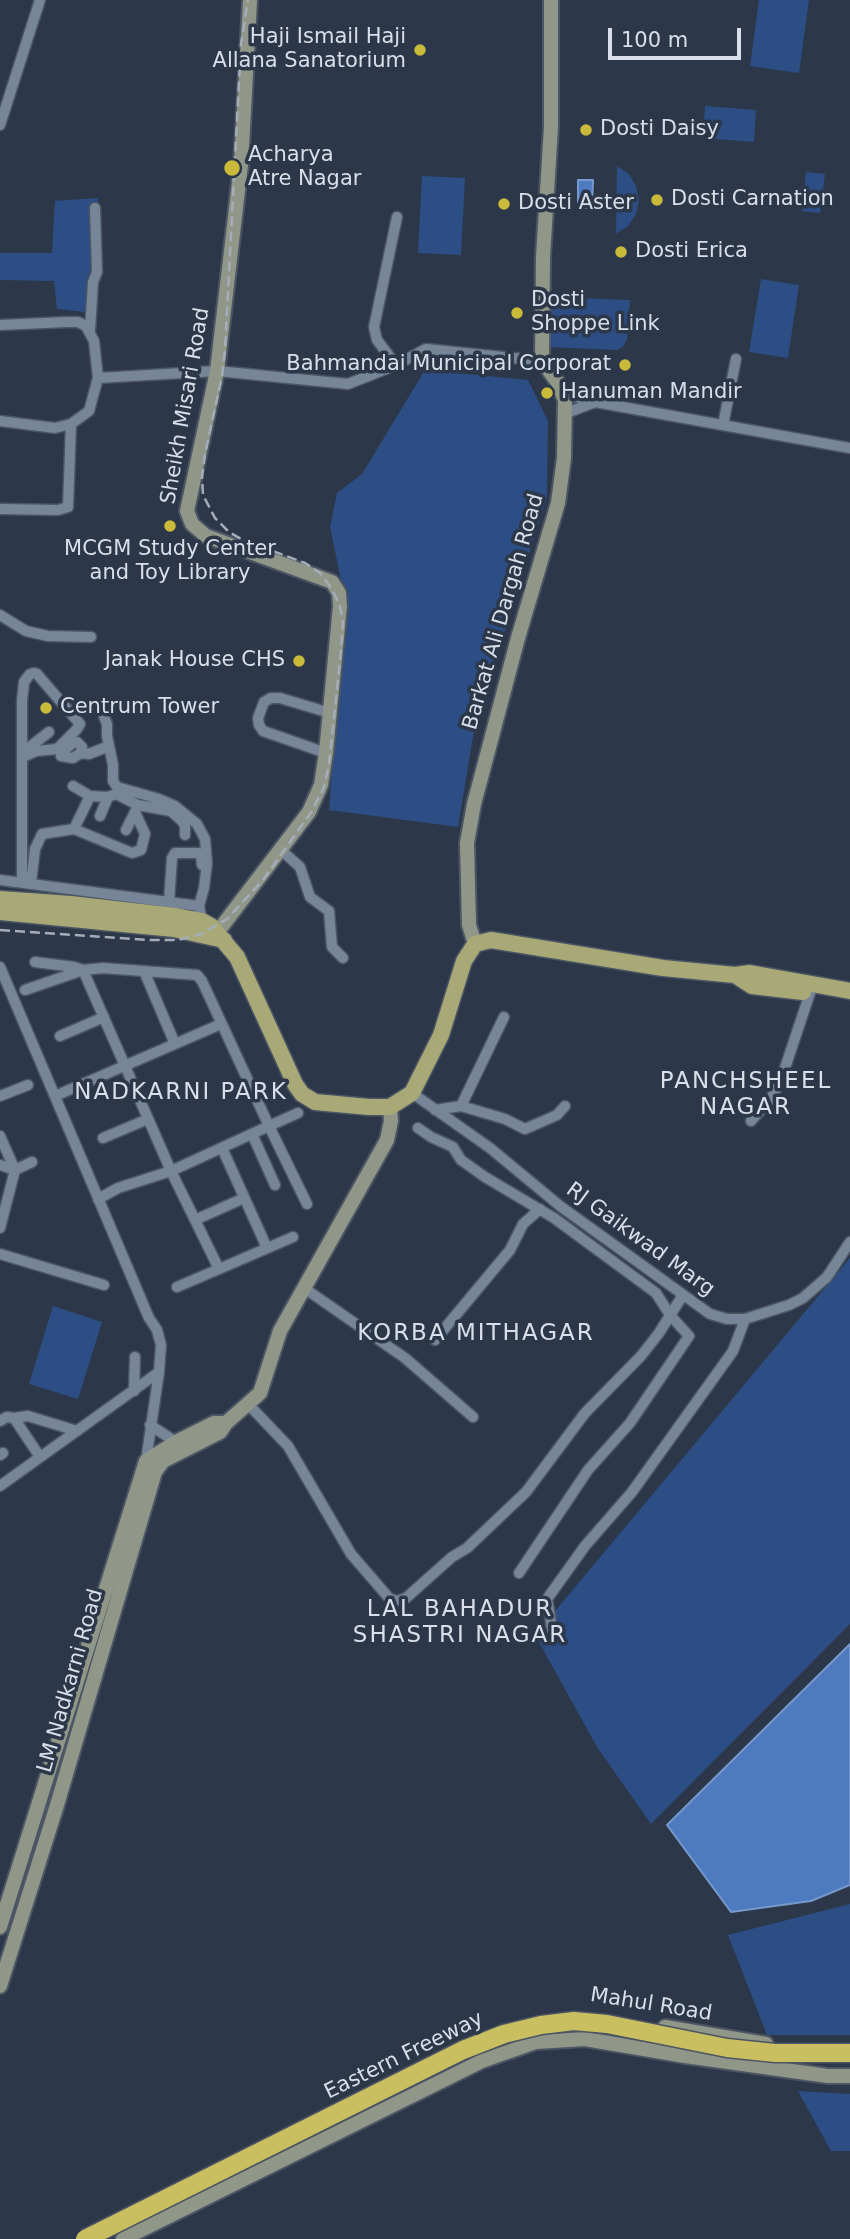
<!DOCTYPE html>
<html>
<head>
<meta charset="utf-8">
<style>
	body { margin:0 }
	#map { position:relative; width:850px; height:2239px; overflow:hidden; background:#2c3849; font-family:"DejaVu Sans",sans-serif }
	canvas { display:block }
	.scale { position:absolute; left:608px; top:28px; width:133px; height:32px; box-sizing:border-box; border:4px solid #d8dfea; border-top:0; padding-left:9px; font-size:21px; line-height:24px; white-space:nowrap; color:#d8dfea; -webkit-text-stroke:5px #2c3849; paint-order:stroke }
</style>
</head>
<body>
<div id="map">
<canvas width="850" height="2239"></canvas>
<div class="scale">100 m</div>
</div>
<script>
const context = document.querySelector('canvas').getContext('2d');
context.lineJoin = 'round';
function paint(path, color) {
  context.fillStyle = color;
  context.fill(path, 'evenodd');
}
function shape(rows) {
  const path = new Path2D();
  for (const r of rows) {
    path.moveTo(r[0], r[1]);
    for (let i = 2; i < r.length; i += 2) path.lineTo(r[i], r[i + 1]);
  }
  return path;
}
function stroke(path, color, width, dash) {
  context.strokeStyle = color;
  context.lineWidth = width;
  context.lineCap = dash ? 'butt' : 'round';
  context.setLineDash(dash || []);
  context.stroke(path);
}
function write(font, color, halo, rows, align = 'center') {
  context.font = font + ' "DejaVu Sans",sans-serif';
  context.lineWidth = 7;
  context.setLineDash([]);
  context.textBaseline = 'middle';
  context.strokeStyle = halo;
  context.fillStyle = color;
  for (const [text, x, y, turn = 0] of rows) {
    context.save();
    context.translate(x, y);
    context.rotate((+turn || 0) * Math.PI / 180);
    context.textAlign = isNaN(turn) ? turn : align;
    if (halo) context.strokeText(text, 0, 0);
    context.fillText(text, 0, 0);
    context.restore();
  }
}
paint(shape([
	[759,0,809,0,799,73,750,66],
	[705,106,756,110,754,142,703,138],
	[617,166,629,174,636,186,639,200,636,214,628,226,616,234],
	[806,172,825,174,820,213,802,211],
	[422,176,465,178,461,255,418,253],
	[98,198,94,313,57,309,54,281,0,280,0,253,52,253,55,201],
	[761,279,799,285,788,358,749,352],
	[548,297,630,300,627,339,623,347,617,350,548,347],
	[425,370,528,380,548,421,547,497,475,725,458,827,329,810,346,604,330,527,337,493,362,474],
	[850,1258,850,1624,651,1824,597,1747,535,1635],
	[53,1306,102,1322,78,1399,29,1384],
	[850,1904,850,2035,767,2035,728,1935],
	[798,2091,850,2094,850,2151,831,2151]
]), '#2c4e84');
const water = shape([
	[578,180,593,180,592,208,578,208,578,180],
	[850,1644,850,1885,811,1901,731,1912,667,1825,850,1644]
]);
paint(water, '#4e7abf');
stroke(water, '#7798cc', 2);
const street = shape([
	[0,125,40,0],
	[0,325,67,322,78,322,86,326,94,341,98,378,217,371,348,384,396,365,426,349,542,361],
	[90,330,93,282,97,272,95,208],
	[396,365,377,340,374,327,397,217],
	[562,393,595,402,850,448],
	[564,414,595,402],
	[0,421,55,428,71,424,89,411,98,378],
	[723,425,736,359],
	[0,509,58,510,68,507,71,424],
	[0,615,26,631,48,636,91,637],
	[99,704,107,724,107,736,113,765,113,781,117,787,159,799,175,806,197,824,205,839,207,863,204,888,199,906,202,921,201,924],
	[74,742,77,742,82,747,81,753,73,758,61,756,61,753,74,742],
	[81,753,89,754,109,746],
	[326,753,263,731,259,725,258,718,264,702,271,698,280,698,330,713],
	[25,754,31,746,49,732],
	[73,786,90,796],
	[138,805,171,811,182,821,185,826,185,835],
	[100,816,108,797],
	[126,830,135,812],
	[281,850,300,867,310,897,329,911,332,947,343,958],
	[0,880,199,906],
	[22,882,22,701,24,682,30,674,34,673,37,674,80,724,77,729,57,749,36,751,23,757],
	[31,883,35,849,42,834,74,829,132,853,141,850,145,834,135,812,138,805,116,794,108,797,90,796,74,829],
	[169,902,172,858,175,853,198,853,201,855,202,865],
	[35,962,74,967,83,970,171,1171,219,1269,177,1287],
	[0,967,149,1318,157,1330,161,1345,159,1372,146,1461,149,1462],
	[144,971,175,1044],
	[25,990,83,970,103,968,197,975,202,981,269,1126,171,1171,118,1188,98,1199],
	[60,1036,104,1017],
	[412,1093,490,1148,560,1206,710,1314,727,1319,745,1319,789,1305,803,1298,827,1277,850,1242],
	[0,1096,28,1085],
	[55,1096,221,1024],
	[461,1106,504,1017],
	[435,1110,461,1106,505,1119,525,1129,557,1115,565,1106],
	[298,1113,269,1126,307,1204],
	[751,1121,769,1101,780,1083,810,993],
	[418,1128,431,1137,453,1147,461,1160,485,1177,554,1218,656,1293,670,1315,689,1336,630,1423,588,1470,519,1573],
	[252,1134,275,1185],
	[0,1136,15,1170,0,1228],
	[103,1138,148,1119],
	[222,1148,267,1248],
	[0,1165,15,1170,32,1162],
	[195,1220,244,1198],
	[0,1254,104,1285],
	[219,1269,293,1237],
	[304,1288,405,1358,473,1417],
	[435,1340,510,1250,523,1224,540,1209],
	[134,1391,135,1357],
	[248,1404,288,1446,351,1554,389,1598,396,1601,400,1600,406,1598,452,1557,467,1548,526,1492,585,1413,641,1356,659,1333,683,1295],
	[14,1418,28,1416,77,1431],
	[0,1421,7,1417,14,1418,40,1457],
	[150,1425,176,1442],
	[0,1455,3,1453],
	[0,1486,159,1372],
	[553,1634,547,1599,585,1546,632,1492,733,1351,745,1319]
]);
const secondary = shape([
	[213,938,309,812,321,785,326,753,340,606,339,593,332,582,206,536,192,524,187,511,217,371,241,165,250,0],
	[475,944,469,925,467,843,474,804,518,638,558,503,564,458,565,400,558,383,542,361,543,257,551,127,551,0],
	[0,1927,146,1461,176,1442,214,1423,226,1423],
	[0,1986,57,1805,155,1472,163,1461,220,1432,226,1423,260,1393,280,1331,387,1140,391,1121,390,1107],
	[665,2027,766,2044],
	[123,2239,482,2061,536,2042,585,2039,685,2056,828,2076,850,2076]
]);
const primary = shape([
	[0,899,71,904,176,916,202,921,211,926,237,957,295,1084,302,1094,315,1102,369,1107,390,1107,412,1093,441,1035,464,961,475,944,491,940,663,968,735,975,750,973,850,991],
	[0,912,174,929,224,940],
	[735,975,752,986,803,992]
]);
stroke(street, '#4b5563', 13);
stroke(secondary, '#4b5563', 18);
stroke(primary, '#4b5563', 19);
stroke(street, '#778599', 10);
stroke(secondary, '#909688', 14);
stroke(primary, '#a9a877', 16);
stroke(shape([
	[0,930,150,940,178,940,201,934,227,919,263,880,312,811,324,787,329,764,340,661,343,623,340,606,332,589,320,573,305,563,243,540,229,532,215,518,203,495,202,477,205,454,222,376,225,349,241,44,248,0]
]), '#a5adba', 2.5, [10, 5]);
const highwayBridge = shape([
	[85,2239,463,2050,504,2034,541,2025,574,2021,607,2024,727,2048,775,2053,850,2053]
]);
stroke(highwayBridge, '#4b5563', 21, []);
stroke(highwayBridge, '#cabf60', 18);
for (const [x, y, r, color] of [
	[420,50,7,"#c9ba3a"],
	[586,130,7,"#c9ba3a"],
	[232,168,9,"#c9ba3a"],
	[657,200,7,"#c9ba3a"],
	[504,204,7,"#c9ba3a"],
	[621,252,7,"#c9ba3a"],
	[517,313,7,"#c9ba3a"],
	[625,365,7,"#c9ba3a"],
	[547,393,7,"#c9ba3a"],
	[170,526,7,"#c9ba3a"],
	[299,661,7,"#c9ba3a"],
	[46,708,7,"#c9ba3a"]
]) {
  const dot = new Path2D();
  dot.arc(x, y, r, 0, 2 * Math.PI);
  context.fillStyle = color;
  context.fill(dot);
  stroke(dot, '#2c3849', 2.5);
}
write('21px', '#d8dfea', '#2c3849', [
	["Haji Ismail Haji",406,38,"right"],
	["Allana Sanatorium",406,62,"right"],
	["Dosti Daisy",600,130],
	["Acharya",248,156],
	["Atre Nagar",248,180],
	["Dosti Carnation",671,200],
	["Dosti Aster",518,204],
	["Dosti Erica",635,252],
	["Dosti",531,301],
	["Shoppe Link",531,325],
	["Bahmandai Municipal Corporat",611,365,"right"],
	["Hanuman Mandir",561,393],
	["MCGM Study Center",170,550,"center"],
	["and Toy Library",170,574,"center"],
	["Janak House CHS",285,661,"right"],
	["Centrum Tower",60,708]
], 'left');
write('21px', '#d8dfea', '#2c3849', [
	["Sheikh Misari Road",186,406,-80],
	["Barkat Ali Dargah Road",504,612,-74],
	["RJ Gaikwad Marg",640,1240,36],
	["LM Nadkarni Road",71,1681,-74],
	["Mahul Road",651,2005,9],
	["Eastern Freeway",404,2056,-26]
]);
context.letterSpacing = '2px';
write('23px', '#d8dfea', '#2c3849', [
	["PANCHSHEEL",746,1082],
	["NAGAR",746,1108],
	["NADKARNI PARK",181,1093],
	["KORBA MITHAGAR",476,1334],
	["LAL BAHADUR",460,1610],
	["SHASTRI NAGAR",460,1636]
]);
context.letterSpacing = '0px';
</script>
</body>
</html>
